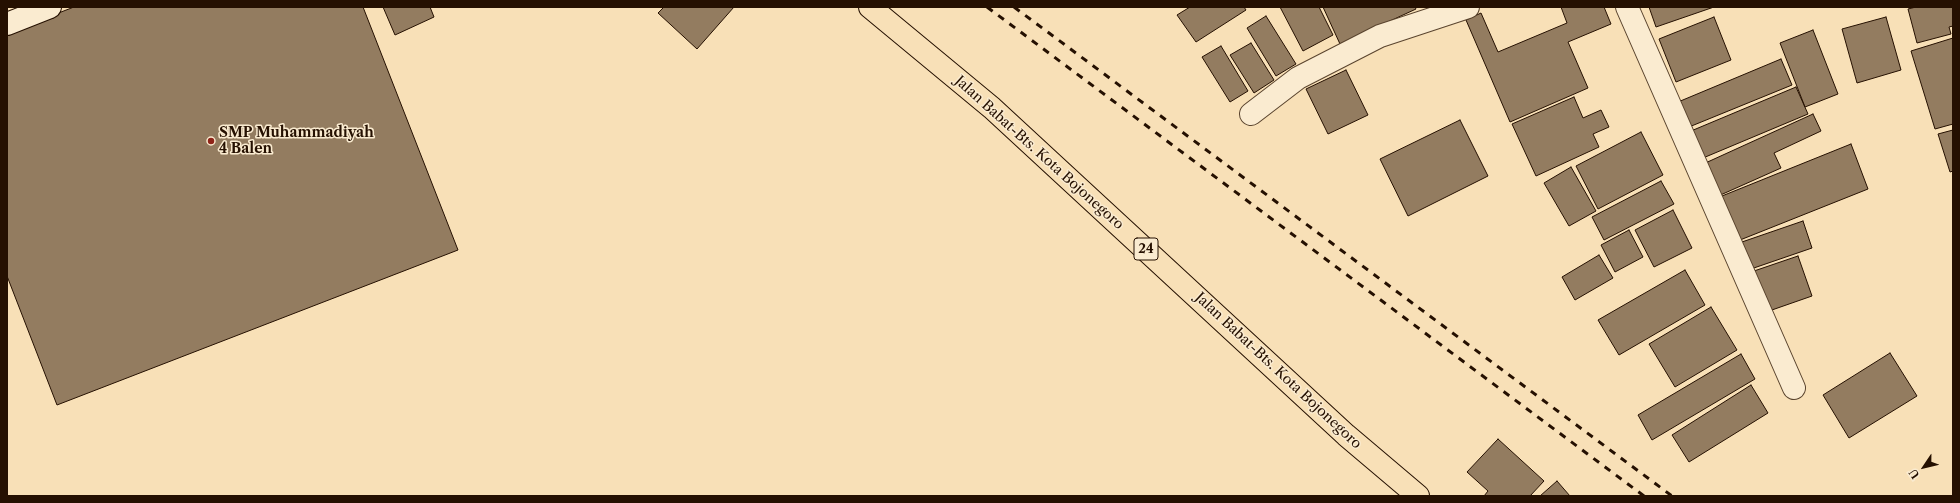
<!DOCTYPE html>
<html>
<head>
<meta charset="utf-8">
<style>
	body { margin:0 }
	#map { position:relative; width:1960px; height:503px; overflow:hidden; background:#f8e0b7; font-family:"Libre Caslon Text",serif }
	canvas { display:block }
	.frame { position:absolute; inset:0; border:8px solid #251001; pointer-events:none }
	.north { position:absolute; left:1904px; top:447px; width:40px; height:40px; -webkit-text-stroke:3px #faebd0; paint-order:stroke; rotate:235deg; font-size:11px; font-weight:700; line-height:16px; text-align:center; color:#251001 }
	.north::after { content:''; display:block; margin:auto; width:14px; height:18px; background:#251001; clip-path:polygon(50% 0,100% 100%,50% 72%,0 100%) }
</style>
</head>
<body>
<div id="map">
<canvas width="1960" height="503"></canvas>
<div class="frame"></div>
<div class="north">U</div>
</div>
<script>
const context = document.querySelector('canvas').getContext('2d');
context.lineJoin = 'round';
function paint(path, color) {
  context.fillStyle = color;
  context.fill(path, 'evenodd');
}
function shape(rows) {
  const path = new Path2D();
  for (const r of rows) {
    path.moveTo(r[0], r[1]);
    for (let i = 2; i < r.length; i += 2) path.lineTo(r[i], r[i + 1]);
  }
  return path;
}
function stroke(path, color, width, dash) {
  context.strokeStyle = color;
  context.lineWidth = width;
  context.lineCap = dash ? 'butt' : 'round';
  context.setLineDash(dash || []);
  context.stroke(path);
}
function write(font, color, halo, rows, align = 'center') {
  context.font = font + ' "Libre Caslon Text",serif';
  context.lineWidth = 3;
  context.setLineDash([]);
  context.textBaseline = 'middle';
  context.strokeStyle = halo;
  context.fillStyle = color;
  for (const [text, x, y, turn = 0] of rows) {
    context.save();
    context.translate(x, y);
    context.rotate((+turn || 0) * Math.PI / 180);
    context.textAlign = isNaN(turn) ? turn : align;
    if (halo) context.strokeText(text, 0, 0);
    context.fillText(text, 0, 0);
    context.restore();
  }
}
const building = shape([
	[74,7,363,7,458,250,57,405,7,276,7,33,74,7],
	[383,7,430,7,434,17,395,35,383,7],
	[664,7,734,7,697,49,658,13,664,7],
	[1190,7,1244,7,1246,10,1196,42,1177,15,1190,7],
	[1280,7,1319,7,1333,35,1303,51,1280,7],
	[1323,7,1415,7,1416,9,1340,44,1323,7],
	[1561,7,1604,7,1611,24,1568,42,1588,88,1510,122,1466,20,1481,13,1498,52,1567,23,1561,7],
	[1649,7,1714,7,1656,27,1649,7],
	[1916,7,1953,7,1953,26,1949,27,1951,34,1917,43,1908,9,1916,7],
	[1266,16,1296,64,1276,76,1247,28,1266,16],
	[1714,17,1731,60,1676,82,1659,39,1714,17],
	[1886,17,1901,70,1857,83,1842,29,1886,17],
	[1813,30,1838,94,1805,107,1780,43,1813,30],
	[1953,38,1953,124,1935,129,1911,51,1953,38],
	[1251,43,1274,80,1254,93,1230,55,1251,43],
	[1221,46,1248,91,1230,102,1202,57,1221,46],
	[1781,59,1792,85,1689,127,1678,102,1781,59],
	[1346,70,1368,115,1328,134,1306,89,1346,70],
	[1796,87,1808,114,1703,158,1691,131,1796,87],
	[1574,97,1583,118,1601,110,1609,127,1593,134,1599,147,1536,176,1512,124,1574,97],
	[1813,114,1821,131,1774,153,1781,168,1716,197,1701,165,1813,114],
	[1460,120,1488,176,1408,216,1380,159,1460,120],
	[1953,130,1953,171,1950,172,1938,134,1953,130],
	[1641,132,1663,175,1598,209,1576,166,1641,132],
	[1851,144,1868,189,1735,242,1717,198,1851,144],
	[1571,167,1596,211,1569,226,1544,183,1571,167],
	[1661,181,1674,204,1604,240,1592,217,1661,181],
	[1673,210,1692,248,1654,267,1635,230,1673,210],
	[1803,221,1812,248,1748,270,1739,243,1803,221],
	[1629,230,1643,257,1615,272,1601,245,1629,230],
	[1599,255,1613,278,1575,300,1562,277,1599,255],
	[1798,256,1812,296,1769,311,1754,271,1798,256],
	[1685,270,1705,305,1619,355,1598,320,1685,270],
	[1711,307,1737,350,1675,387,1649,344,1711,307],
	[1890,353,1917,396,1849,438,1823,395,1890,353],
	[1741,354,1755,379,1652,440,1638,415,1741,354],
	[1751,385,1768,413,1689,462,1672,435,1751,385],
	[1498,439,1544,481,1530,496,1484,496,1488,491,1467,472,1498,439],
	[1557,481,1570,496,1540,496,1557,481]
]);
paint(building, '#937c60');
stroke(building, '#251001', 1);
const street = shape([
	[1627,7,1794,388],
	[1251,114,1298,78,1380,36,1468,7]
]);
const secondary = shape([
	[7,24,50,7]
]);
const highway = shape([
	[870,7,992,108,1346,435,1418,496]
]);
stroke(street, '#5a442e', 24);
stroke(secondary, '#251001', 24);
stroke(highway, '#251001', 24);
stroke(street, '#faebd0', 22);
stroke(secondary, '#faebd0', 22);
stroke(highway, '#f8e0b7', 22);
stroke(shape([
	[987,7,1644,496],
	[1014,7,1672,496]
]), '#251001', 3, [7, 7]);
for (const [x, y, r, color] of [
	[211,141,4,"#8f2418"]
]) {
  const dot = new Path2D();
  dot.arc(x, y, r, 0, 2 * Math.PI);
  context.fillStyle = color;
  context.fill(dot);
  stroke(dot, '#faebd0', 1.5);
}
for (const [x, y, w] of [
	[1146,249,24]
]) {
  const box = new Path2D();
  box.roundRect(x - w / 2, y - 11, w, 22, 3);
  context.fillStyle = '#faebd0';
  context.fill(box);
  stroke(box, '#251001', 1);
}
write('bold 13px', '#251001', null, [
	["24",1146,249]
]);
write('bold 14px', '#251001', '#faebd0', [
	["SMP Muhammadiyah",219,133],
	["4 Balen",219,149]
], 'left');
write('14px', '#251001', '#faebd0', [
	["Jalan Babat-Bts. Kota Bojonegoro",1039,153,42],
	["Jalan Babat-Bts. Kota Bojonegoro",1278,371,43]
]);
</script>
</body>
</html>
